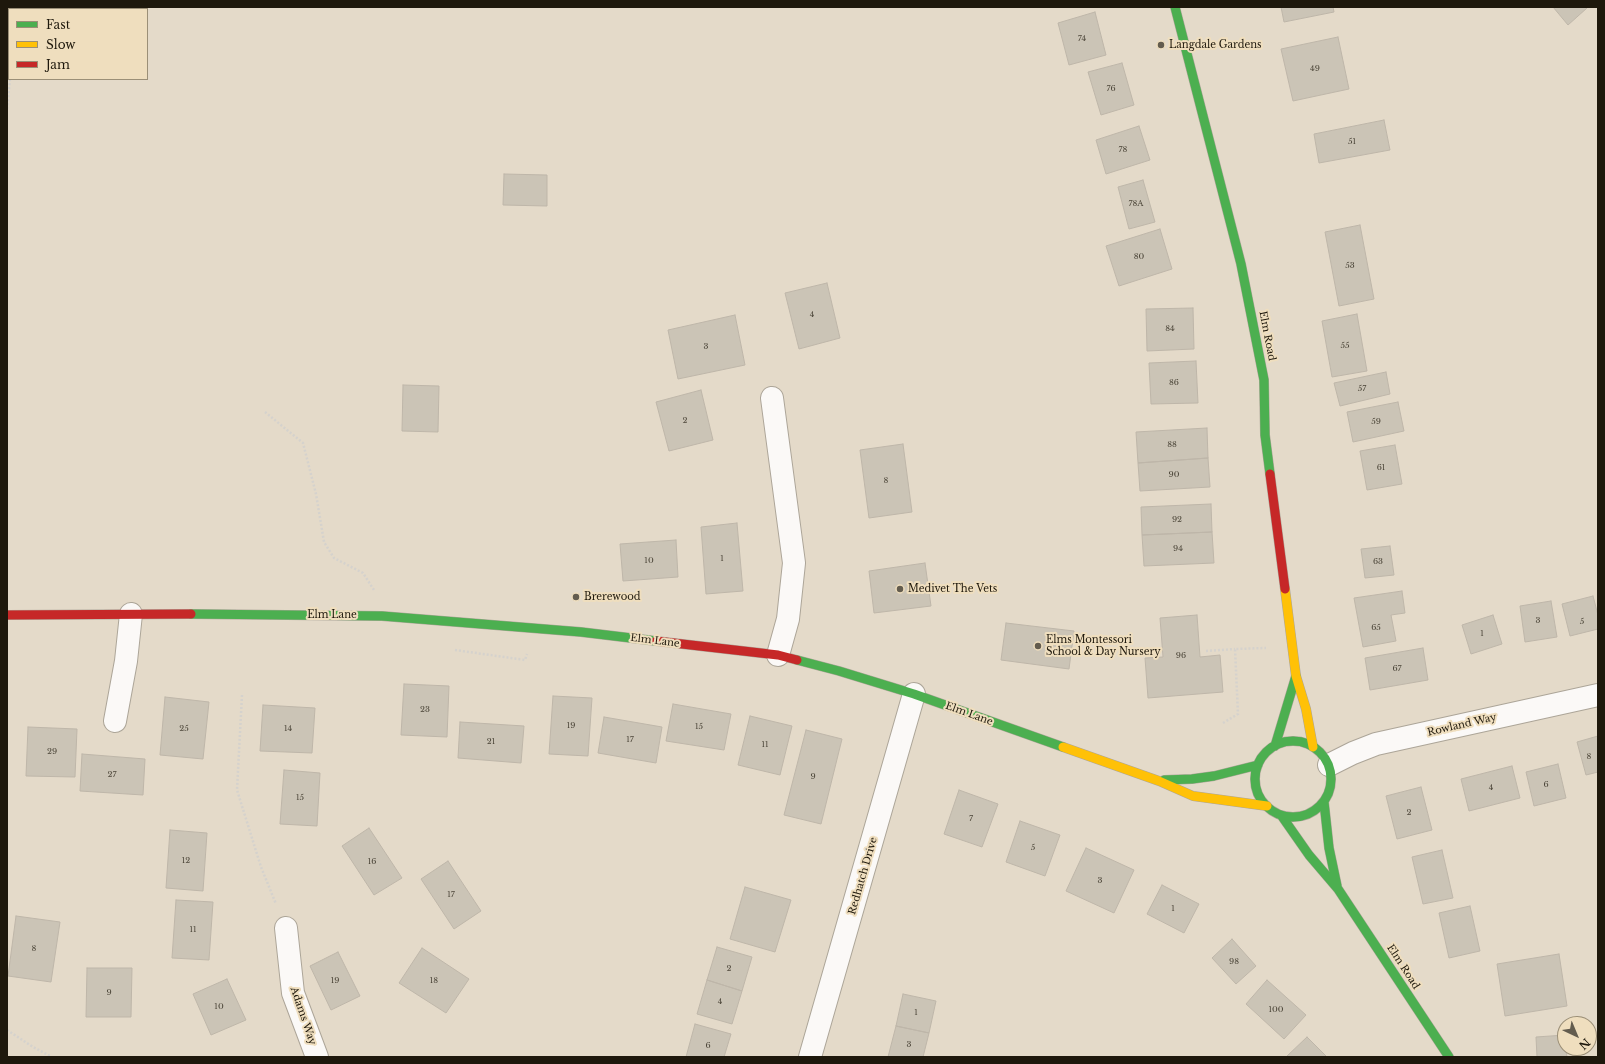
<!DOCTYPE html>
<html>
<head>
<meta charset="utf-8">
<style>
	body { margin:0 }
	#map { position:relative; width:1605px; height:1064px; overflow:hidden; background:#e4dac9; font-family:"Libre Baskerville",serif }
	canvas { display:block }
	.frame { position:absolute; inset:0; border:8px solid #1e180c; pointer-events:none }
	.legend { position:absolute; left:8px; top:8px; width:140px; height:72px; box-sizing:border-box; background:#efdebe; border:1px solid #9b8f77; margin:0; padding:5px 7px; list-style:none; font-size:12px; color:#1e180c }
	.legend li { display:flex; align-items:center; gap:8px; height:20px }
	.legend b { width:20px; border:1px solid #9b8f77 }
	.north { position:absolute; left:1557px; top:1016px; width:40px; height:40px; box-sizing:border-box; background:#efdebe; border:1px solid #9b8f77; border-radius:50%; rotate:136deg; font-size:11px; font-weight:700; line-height:16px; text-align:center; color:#1e180c }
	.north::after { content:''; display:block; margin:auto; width:14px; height:18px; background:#635c4e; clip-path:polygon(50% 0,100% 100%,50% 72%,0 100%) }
</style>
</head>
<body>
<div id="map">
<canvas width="1605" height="1064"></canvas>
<div class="frame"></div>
<ul class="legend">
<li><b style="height:5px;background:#4caf50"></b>Fast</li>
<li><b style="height:5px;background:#ffc107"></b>Slow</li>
<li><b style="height:5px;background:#c62828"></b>Jam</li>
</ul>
<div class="north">N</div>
</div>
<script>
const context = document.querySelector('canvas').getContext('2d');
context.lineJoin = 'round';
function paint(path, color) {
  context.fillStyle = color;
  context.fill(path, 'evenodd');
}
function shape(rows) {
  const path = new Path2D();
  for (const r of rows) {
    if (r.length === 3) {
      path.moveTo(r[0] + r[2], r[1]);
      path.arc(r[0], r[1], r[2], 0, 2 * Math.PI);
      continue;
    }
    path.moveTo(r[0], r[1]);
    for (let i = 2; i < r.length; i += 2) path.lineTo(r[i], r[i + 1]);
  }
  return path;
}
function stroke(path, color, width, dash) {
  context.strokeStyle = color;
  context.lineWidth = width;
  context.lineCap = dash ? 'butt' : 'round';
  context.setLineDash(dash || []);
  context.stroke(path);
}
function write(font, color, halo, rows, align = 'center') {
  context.font = font + ' "Libre Baskerville",serif';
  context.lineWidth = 4;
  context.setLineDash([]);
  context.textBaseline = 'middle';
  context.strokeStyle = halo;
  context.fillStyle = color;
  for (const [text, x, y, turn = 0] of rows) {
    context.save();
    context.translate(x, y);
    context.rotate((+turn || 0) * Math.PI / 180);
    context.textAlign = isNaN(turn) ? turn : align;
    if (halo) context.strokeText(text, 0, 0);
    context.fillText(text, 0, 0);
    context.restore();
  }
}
const building = shape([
	[1281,7,1333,7,1334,12,1284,22,1281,7],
	[1553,7,1586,7,1587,8,1568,25,1553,7],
	[1095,12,1106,55,1069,65,1058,23,1095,12],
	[1338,37,1349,89,1293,101,1281,49,1338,37],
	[1122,63,1134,105,1101,115,1088,72,1122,63],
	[1384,120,1390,150,1319,163,1314,134,1384,120],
	[1139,126,1150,160,1106,174,1096,140,1139,126],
	[504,174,547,175,547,206,503,205,504,174],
	[1143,180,1155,222,1129,229,1118,187,1143,180],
	[1360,225,1374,299,1339,306,1325,232,1360,225],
	[1160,229,1172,269,1119,286,1106,246,1160,229],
	[827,283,840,338,799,349,785,293,827,283],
	[1193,308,1194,349,1147,351,1146,309,1193,308],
	[1357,314,1367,371,1332,377,1322,321,1357,314],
	[735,315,745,365,678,379,668,330,735,315],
	[1196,361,1198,403,1151,404,1149,363,1196,361],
	[1386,372,1390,394,1340,406,1334,383,1386,372],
	[403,385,439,386,438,432,402,431,403,385],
	[701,390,713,440,669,451,656,402,701,390],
	[1398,402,1404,431,1353,442,1347,412,1398,402],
	[1207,428,1208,458,1138,463,1136,432,1207,428],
	[903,444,912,512,869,518,860,450,903,444],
	[1395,445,1402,484,1367,490,1360,451,1395,445],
	[1208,458,1210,487,1140,491,1138,463,1208,458],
	[1211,504,1212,532,1142,535,1141,507,1211,504],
	[737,523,743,591,706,594,701,527,737,523],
	[1212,532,1214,563,1144,566,1142,535,1212,532],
	[676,540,678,577,623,581,620,544,676,540],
	[1390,546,1394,575,1365,578,1361,549,1390,546],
	[925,563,931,606,874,613,869,571,925,563],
	[1402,591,1405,613,1391,615,1396,641,1363,647,1354,598,1402,591],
	[1593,596,1598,615,1598,629,1570,636,1562,604,1593,596],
	[1551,601,1557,637,1525,642,1520,606,1551,601],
	[1197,615,1200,657,1220,655,1223,692,1148,698,1145,658,1163,657,1160,618,1197,615],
	[1493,615,1502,644,1471,654,1462,625,1493,615],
	[1006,623,1074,631,1069,669,1001,660,1006,623],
	[1423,648,1428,680,1370,690,1365,658,1423,648],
	[404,684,449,686,447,737,401,735,404,684],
	[553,696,592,698,588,756,549,754,553,696],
	[165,697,209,702,203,759,160,755,165,697],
	[673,704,731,714,724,750,666,741,673,704],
	[263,705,315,708,312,753,260,751,263,705],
	[750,716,792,726,780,775,738,765,750,716],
	[604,717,662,727,656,763,598,753,604,717],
	[460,722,524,726,521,763,458,758,460,722],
	[28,727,77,729,75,777,26,776,28,727],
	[806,730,842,739,821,824,784,815,806,730],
	[1598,736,1598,772,1586,775,1577,742,1598,736],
	[82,754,145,759,143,795,80,791,82,754],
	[1558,764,1566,798,1534,806,1526,772,1558,764],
	[1512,766,1520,798,1469,811,1461,779,1512,766],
	[284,770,320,773,317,826,280,824,284,770],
	[1421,787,1432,830,1397,839,1386,796,1421,787],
	[959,790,998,804,982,847,944,834,959,790],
	[1020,821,1060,835,1045,876,1006,862,1020,821],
	[369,828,402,878,374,895,342,846,369,828],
	[170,830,207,833,203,891,166,888,170,830],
	[1086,848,1134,870,1114,913,1066,891,1086,848],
	[1442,850,1453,898,1423,904,1412,857,1442,850],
	[448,861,481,911,454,929,421,879,448,861],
	[1162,885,1199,904,1184,933,1147,914,1162,885],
	[745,887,791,900,775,952,730,939,745,887],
	[176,900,213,902,209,960,172,958,176,900],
	[1470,906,1480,951,1449,958,1439,913,1470,906],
	[16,916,60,922,51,982,8,976,16,916],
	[1232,939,1256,966,1236,984,1212,958,1232,939],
	[717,947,752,957,742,991,707,980,717,947],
	[422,948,469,979,446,1013,399,983,422,948],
	[338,952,360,996,331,1010,310,966,338,952],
	[1559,954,1567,1006,1505,1016,1497,964,1559,954],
	[87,968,132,968,131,1017,86,1017,87,968],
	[227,979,246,1020,211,1035,193,994,227,979],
	[707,980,742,991,732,1024,697,1014,707,980],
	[1267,980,1306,1015,1284,1039,1246,1004,1267,980],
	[903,994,936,1001,929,1033,896,1026,903,994],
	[695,1024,731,1034,724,1057,686,1057,695,1024],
	[896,1026,929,1033,923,1057,888,1057,896,1026],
	[1565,1035,1565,1048,1566,1048,1567,1057,1537,1057,1536,1037,1565,1035],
	[1307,1037,1327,1057,1286,1057,1307,1037]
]);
paint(building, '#cbc4b6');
stroke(building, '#beb6a9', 1);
const street = shape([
	[772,398,794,563,788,619,778,655],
	[115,721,126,661,131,614],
	[1329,765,1353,753,1376,744,1598,695],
	[286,928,293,993,317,1057],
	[810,1057,914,694]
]);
const fast = shape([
	[1175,7,1241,264,1264,380,1265,435,1270,474],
	[191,614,382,616,581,632,656,641],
	[797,660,839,671,914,694,1063,747],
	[1293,779,38],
	[1275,746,1296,676],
	[1164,780,1192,779,1214,776,1258,765],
	[1324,802,1329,848,1337,886],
	[1281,815,1309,855,1338,889,1449,1057]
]);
const slow = shape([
	[1285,589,1296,676,1306,709,1313,747],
	[1063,747,1159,781,1193,796,1267,806]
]);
const jam = shape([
	[1270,474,1285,589],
	[7,615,191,614],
	[656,641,778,655,797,660]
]);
stroke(street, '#aca598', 24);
stroke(fast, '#aca598', 10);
stroke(slow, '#aca598', 10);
stroke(jam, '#aca598', 10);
stroke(shape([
	[16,9,16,7],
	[7,109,10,79],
	[265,412,303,443,316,494,324,542,334,558,363,573,374,590],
	[455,650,525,660,527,654],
	[1206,651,1235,649],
	[242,695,237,790,261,867,276,904],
	[1223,723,1238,714,1235,649,1266,648],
	[7,1030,33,1047,52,1057]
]), '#d5d2cd', 2.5, [2, 2]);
stroke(street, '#fbf9f7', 22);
stroke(fast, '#4caf50', 9);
stroke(slow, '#ffc107', 9);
stroke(jam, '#c62828', 9);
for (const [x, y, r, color] of [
	[1161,45,4,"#635c4e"],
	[900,589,4,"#635c4e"],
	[576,597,4,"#635c4e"],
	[1038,646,4,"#635c4e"]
]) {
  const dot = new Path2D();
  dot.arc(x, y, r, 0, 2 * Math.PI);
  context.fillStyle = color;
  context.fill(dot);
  stroke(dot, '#efdebe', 1.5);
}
write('8px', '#4b4538', null, [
	["74",1082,39],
	["49",1315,69],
	["76",1111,89],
	["51",1352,142],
	["78",1123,150],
	["78A",1136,204],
	["80",1139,257],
	["53",1350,266],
	["4",812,315],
	["84",1170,329],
	["55",1345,346],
	["3",706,347],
	["86",1174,383],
	["57",1362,389],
	["2",685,421],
	["59",1376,422],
	["88",1172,445],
	["61",1381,468],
	["90",1174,475],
	["8",886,481],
	["92",1177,520],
	["94",1178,549],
	["1",722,559],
	["10",649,561],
	["63",1378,562],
	["3",1538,621],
	["5",1582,622],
	["65",1376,628],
	["1",1482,634],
	["96",1181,656],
	["67",1397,669],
	["23",425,710],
	["19",571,726],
	["15",699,727],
	["25",184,729],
	["14",288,729],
	["17",630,740],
	["21",491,742],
	["11",765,745],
	["29",52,752],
	["8",1589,757],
	["27",112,775],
	["9",813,777],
	["6",1546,785],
	["4",1491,788],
	["15",300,798],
	["2",1409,813],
	["7",971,819],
	["5",1033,848],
	["12",186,861],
	["16",372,862],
	["3",1100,881],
	["17",451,895],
	["1",1173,909],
	["11",193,930],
	["8",34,949],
	["98",1234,962],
	["2",729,969],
	["19",335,981],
	["18",434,981],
	["9",109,993],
	["4",720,1002],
	["10",219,1007],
	["100",1276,1010],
	["1",916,1013],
	["3",909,1045],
	["6",708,1046]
]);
write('10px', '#1e180c', '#efdebe', [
	["Langdale Gardens",1169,45],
	["Medivet The Vets",908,589],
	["Brerewood",584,597],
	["Elms Montessori",1046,640],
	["School & Day Nursery",1046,652]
], 'left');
write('10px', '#1e180c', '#efdebe', [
	["Elm Road",1267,336,79],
	["Elm Lane",332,615],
	["Elm Lane",655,641,7],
	["Elm Lane",969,714,20],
	["Rowland Way",1462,725,-13],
	["Redhatch Drive",863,876,-74],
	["Elm Road",1403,967,57],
	["Adams Way",303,1016,71]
]);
</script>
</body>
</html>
